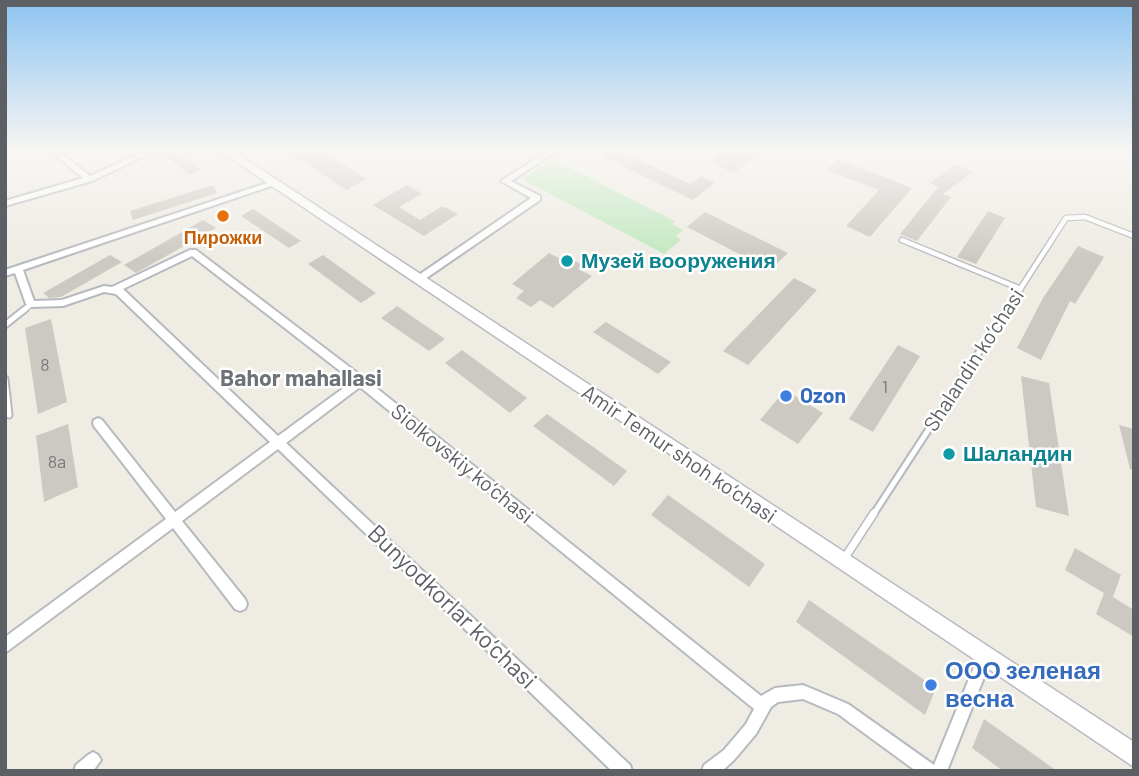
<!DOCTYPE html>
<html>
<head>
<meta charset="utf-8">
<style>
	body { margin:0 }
	#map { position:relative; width:1139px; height:776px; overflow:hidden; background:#efece4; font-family:Barlow,sans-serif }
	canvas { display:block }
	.frame { position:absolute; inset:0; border:7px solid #5c6065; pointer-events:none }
</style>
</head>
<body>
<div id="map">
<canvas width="1139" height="776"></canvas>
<div class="frame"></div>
</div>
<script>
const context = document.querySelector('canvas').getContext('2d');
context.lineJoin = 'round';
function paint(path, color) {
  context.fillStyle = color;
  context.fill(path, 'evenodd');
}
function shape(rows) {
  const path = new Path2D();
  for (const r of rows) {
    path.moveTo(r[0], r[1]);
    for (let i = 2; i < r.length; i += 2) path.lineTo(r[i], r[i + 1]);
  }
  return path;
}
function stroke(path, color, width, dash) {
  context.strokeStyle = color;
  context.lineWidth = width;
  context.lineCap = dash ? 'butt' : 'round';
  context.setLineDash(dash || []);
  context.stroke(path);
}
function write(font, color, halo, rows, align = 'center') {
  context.font = font + ' Barlow,sans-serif';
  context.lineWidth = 5;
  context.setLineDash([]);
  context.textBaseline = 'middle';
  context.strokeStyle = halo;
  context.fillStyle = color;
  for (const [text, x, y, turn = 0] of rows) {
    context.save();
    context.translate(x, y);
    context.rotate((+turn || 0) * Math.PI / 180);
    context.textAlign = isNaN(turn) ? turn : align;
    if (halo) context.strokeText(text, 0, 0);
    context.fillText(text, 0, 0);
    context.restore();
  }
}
paint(shape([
	[552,159,675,221,672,224,683,230,676,236,681,240,664,254,522,179]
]), '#c0e8be');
paint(shape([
	[158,151,176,151,201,170,190,175],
	[286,151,321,151,366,179,347,190],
	[609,151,620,151,690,184,701,176,715,183,693,200,601,156],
	[725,151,763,151,734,173,710,162],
	[838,159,912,188,870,237,846,226,879,190,827,170],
	[956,164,973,172,943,194,951,197,917,241,900,234,938,187,930,183],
	[213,185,217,193,133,220,130,211],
	[407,185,422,194,399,207,420,220,442,206,458,214,424,236,373,205],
	[253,209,301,241,289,248,241,216],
	[988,211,1005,218,976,264,957,257],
	[705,212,788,253,770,270,687,227],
	[203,220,216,228,136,273,124,265],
	[1078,246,1104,257,1075,304,1070,301,1041,360,1017,348,1043,298],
	[549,253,563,260,567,257,583,265,578,269,592,276,553,308,540,300,531,307,516,298,524,291,512,284],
	[110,255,122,262,61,297,49,298,43,293],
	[323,255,376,293,361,303,308,264],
	[794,278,817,290,748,365,723,351],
	[397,306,445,339,429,351,381,318],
	[51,319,67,402,38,414,25,328],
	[606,322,671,362,658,374,593,332],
	[898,345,920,356,873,432,849,419],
	[462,350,527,398,510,413,445,363],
	[1021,376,1049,383,1069,516,1036,507],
	[785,390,823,413,798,444,760,420],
	[547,414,627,471,614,486,533,426],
	[68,424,78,487,44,502,36,436],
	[1119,425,1134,429,1134,469,1130,469],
	[668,495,765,564,749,587,651,515],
	[1075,548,1121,575,1113,597,1134,610,1134,637,1096,614,1104,593,1065,570],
	[809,600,936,688,925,715,796,622],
	[984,719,1057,771,1003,771,972,748]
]), '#ccc9c3');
const serviceFar2 = shape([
	[902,240,1021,289],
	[23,311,31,304],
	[1006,311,1066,218,1085,217,1134,236]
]);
const serviceFar1 = shape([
	[5,325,25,309],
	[5,379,9,415],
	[873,515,1007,309]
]);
const service = shape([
	[844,559,874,513]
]);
const minor = shape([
	[51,151,59,151,90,176,145,151,155,151,92,181,5,206,5,201,83,178,51,151],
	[548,151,557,151,511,181,540,196,540,200,422,281,416,281,414,279,416,277,531,198,501,181,548,151],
	[270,182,276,182,277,184,23,270,34,301,62,300,104,286,112,287,190,250,196,250,364,378,761,696,775,688,803,685,848,704,934,765,980,652,985,650,990,652,992,657,947,771,916,771,838,714,803,699,778,702,771,707,756,734,734,760,722,771,702,771,704,765,724,750,746,724,754,709,360,387,286,443,630,765,632,771,612,771,278,449,182,521,245,599,247,604,245,609,240,611,235,609,173,528,5,653,5,637,166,519,94,426,93,423,94,420,98,418,102,420,175,512,270,442,116,294,104,292,63,306,31,307,26,304,15,273,5,276,5,270,270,182],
	[192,256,353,381,278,436,123,289,192,256],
	[93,752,98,755,101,760,93,771,74,771,76,765,88,755,93,752]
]);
const secondary = shape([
	[220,151,233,151,1134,742,1134,767,220,151]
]);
stroke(serviceFar2, '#b6babf', 7);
stroke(serviceFar1, '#b6babf', 9);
stroke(service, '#b6babf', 10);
stroke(minor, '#b6babf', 4);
stroke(secondary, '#b7bbc1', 3);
stroke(serviceFar2, '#fff', 4.5);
stroke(serviceFar1, '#fff', 5);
stroke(service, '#fff', 7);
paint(minor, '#fff');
paint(secondary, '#fff');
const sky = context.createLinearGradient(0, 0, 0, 260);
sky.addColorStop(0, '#8dc4f1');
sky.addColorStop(0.58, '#f8f6f3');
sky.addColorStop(1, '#f8f6f300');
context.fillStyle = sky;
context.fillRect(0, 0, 1139, 260);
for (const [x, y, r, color] of [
	[223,216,7,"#e8710a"],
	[567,261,7,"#0f9aa8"],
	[786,396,7,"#3f7fe0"],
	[949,454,7,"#0f9aa8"],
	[931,685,7,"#3f7fe0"]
]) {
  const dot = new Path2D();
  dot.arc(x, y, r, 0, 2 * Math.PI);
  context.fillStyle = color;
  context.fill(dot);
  stroke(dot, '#fff', 2.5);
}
write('bold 18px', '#c56008', '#fff', [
	["Пирожки",223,238]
]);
write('18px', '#787a7c', null, [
	["8",45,365],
	["1",885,387],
	["8a",57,462]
]);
write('bold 21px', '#0d838f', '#fff', [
	["Музей вооружения",581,261],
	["Шаландин",963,454]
], 'left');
write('21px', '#5c6065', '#fff', [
	["Shalandin ko‘chasi",974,360,-57],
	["Amir Temur shoh ko‘chasi",679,454,34],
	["Siolkovskiy ko‘chasi",462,464,39]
]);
write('bold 21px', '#366cbe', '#fff', [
	["Ozon",800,396]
], 'left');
write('bold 23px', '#6c7277', '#fff', [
	["Bahor mahallasi",301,378]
]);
write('24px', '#5c6065', '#fff', [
	["Bunyodkorlar ko‘chasi",452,607,44]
]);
write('bold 24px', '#366cbe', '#fff', [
	["ООО зеленая",945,671],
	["весна",945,699]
], 'left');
</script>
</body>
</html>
